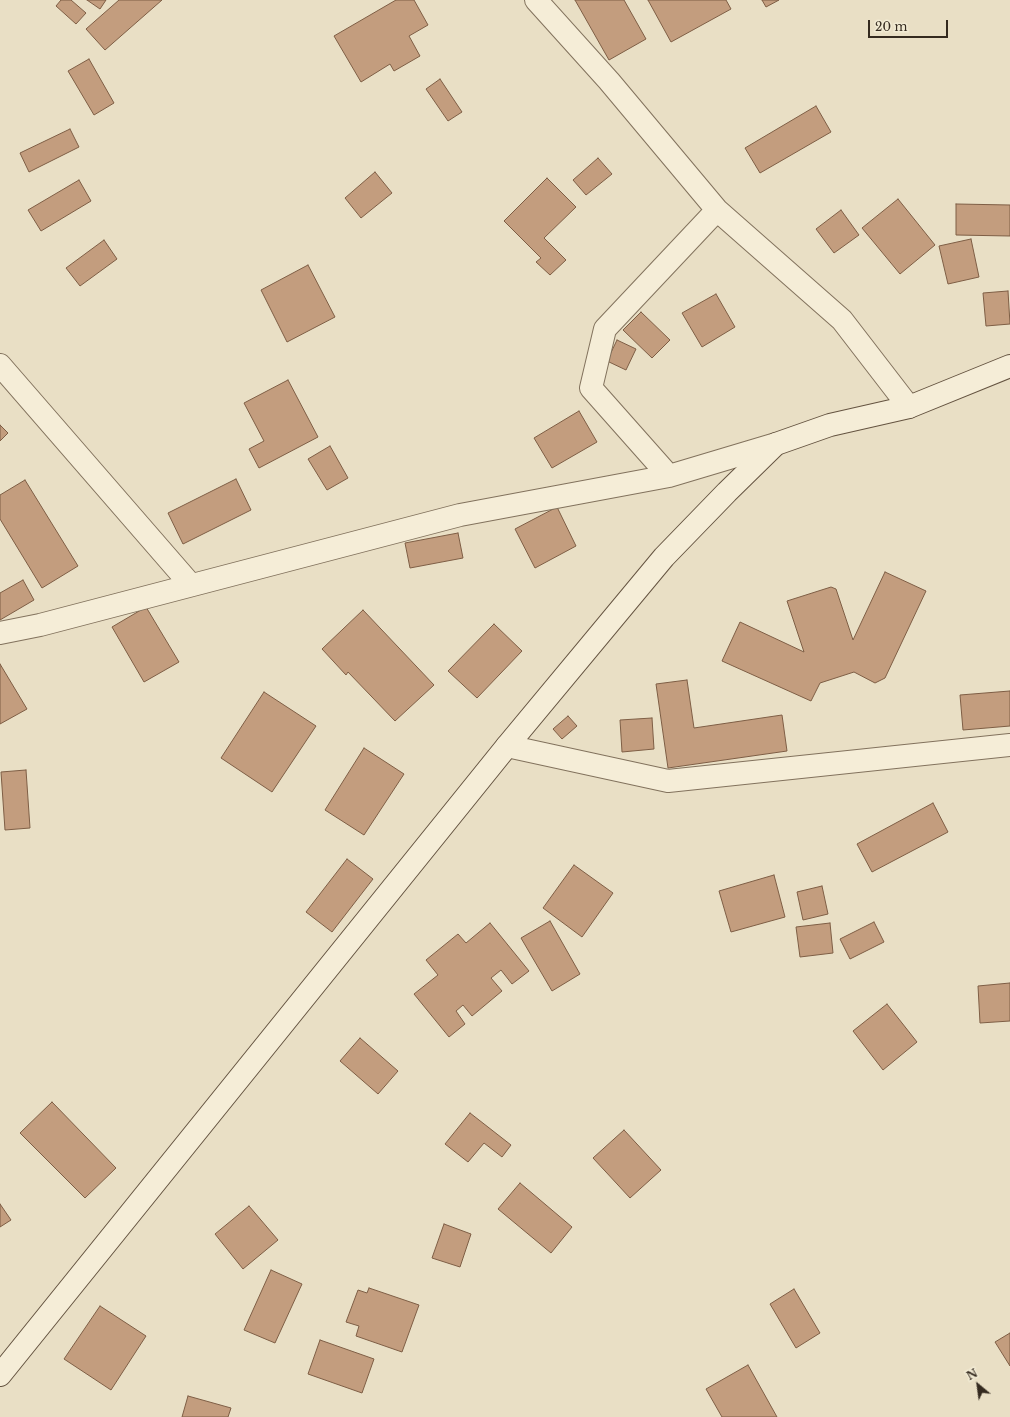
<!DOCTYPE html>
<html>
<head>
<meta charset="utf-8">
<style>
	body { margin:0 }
	#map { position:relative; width:1010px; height:1417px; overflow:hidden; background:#e9dfc5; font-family:"Libre Baskerville",serif }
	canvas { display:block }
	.north { position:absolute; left:958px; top:1365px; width:40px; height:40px; -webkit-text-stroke:3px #f1ead3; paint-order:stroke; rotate:331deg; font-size:11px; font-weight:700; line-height:16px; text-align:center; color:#342a1f }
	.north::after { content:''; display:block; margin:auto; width:14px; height:18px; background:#342a1f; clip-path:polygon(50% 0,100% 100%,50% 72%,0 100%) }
	.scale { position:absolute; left:868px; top:20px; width:80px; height:18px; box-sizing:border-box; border:2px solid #342a1f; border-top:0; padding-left:5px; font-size:12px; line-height:14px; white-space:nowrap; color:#342a1f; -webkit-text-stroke:3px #f1ead3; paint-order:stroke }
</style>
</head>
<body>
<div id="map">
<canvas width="1010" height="1417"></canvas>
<div class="north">N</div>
<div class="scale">20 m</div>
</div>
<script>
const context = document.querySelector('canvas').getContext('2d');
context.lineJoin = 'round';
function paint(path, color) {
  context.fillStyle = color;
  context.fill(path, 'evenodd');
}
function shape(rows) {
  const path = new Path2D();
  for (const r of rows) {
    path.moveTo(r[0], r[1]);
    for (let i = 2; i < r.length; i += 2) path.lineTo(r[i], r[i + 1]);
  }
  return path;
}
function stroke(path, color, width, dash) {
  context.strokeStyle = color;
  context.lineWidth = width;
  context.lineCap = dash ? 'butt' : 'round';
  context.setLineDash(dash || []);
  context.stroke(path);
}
const building = shape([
	[61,0,71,0,86,13,76,24,56,6,61,0],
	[87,0,106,0,100,9,87,0],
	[119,0,162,0,105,50,86,29,119,0],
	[396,0,414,0,428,25,409,36,420,56,394,71,390,64,361,82,334,36,396,0],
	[575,0,624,0,646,39,609,60,575,0],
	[648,0,726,0,731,9,671,42,648,0],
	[762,0,779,0,766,7,762,0],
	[89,59,114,103,94,115,68,71,89,59],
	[440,79,462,112,448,121,426,89,440,79],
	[816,106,831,132,760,173,745,148,816,106],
	[70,129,79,147,29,172,20,153,70,129],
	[598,158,612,174,586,195,573,180,598,158],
	[375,172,392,193,361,218,345,198,375,172],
	[547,178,576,207,544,238,566,260,550,275,536,262,541,258,504,221,547,178],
	[79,180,91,201,41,231,28,210,79,180],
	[898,199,935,245,900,274,862,228,898,199],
	[956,204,1010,205,1010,236,956,235,956,204],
	[841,210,859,235,834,253,816,229,841,210],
	[971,239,979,277,948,284,939,246,971,239],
	[104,240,117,259,80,286,66,268,104,240],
	[308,265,335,317,287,342,261,290,308,265],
	[1008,291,1010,324,986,326,983,293,1008,291],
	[716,294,735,327,702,347,682,313,716,294],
	[641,312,670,340,652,358,623,330,641,312],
	[617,340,636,349,626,370,607,361,617,340],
	[288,380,318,437,259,468,249,449,264,441,244,403,288,380],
	[579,411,597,442,552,468,534,438,579,411],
	[0,425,8,433,0,441,0,425],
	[330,446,348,478,327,490,308,459,330,446],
	[236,479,251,510,183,544,168,513,236,479],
	[25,480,78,566,42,588,0,519,0,495,25,480],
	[557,507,576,546,535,568,515,529,557,507],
	[458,533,463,558,410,568,405,543,458,533],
	[885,572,926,591,885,678,875,683,854,672,820,683,811,701,722,661,740,622,804,652,787,601,831,587,836,589,853,640,885,572],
	[23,580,34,600,0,620,0,593,23,580],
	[146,607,179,662,144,682,112,627,146,607],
	[363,610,434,685,395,721,348,672,346,675,322,649,363,610],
	[494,624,522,651,477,698,448,671,494,624],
	[0,664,27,709,0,724,0,664],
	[687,680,694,728,782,715,787,751,668,768,656,684,687,680],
	[1010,691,1010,726,963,730,960,695,1010,691],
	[264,692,316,726,272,792,221,758,264,692],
	[568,716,577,726,562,739,553,729,568,716],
	[652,718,654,749,622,752,620,720,652,718],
	[364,748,404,774,364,835,325,810,364,748],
	[26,770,30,828,5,830,1,772,26,770],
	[933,803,948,832,872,872,857,844,933,803],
	[347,859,373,879,332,932,306,912,347,859],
	[574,865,613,893,582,937,543,908,574,865],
	[774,875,785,917,731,932,719,891,774,875],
	[822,886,828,914,803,920,797,892,822,886],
	[550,921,580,974,552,991,521,938,550,921],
	[874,922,884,942,850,959,840,939,874,922],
	[490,923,529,971,512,984,501,970,491,978,502,991,472,1016,463,1005,456,1011,465,1024,449,1037,414,994,438,975,426,960,458,934,466,943,490,923],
	[830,923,833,953,800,957,796,927,830,923],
	[1010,983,1010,1021,980,1023,978,986,1010,983],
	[887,1004,917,1042,883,1070,853,1031,887,1004],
	[360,1038,398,1071,378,1094,340,1061,360,1038],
	[52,1102,116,1168,85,1198,20,1133,52,1102],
	[470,1113,511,1145,502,1157,484,1143,468,1162,445,1144,470,1113],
	[624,1130,661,1170,630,1198,593,1158,624,1130],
	[520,1183,572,1227,551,1253,498,1209,520,1183],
	[0,1204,11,1220,0,1227,0,1204],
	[249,1206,278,1240,243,1269,215,1234,249,1206],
	[444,1224,471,1234,460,1267,432,1258,444,1224],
	[271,1270,302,1284,275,1343,244,1330,271,1270],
	[369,1288,419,1305,402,1352,356,1336,359,1326,346,1322,358,1290,367,1293,369,1288],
	[794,1289,820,1333,796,1348,770,1304,794,1289],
	[100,1306,146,1336,111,1390,64,1359,100,1306],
	[1010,1333,1010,1366,995,1342,1010,1333],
	[320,1340,374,1359,362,1393,308,1374,320,1340],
	[748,1365,777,1417,722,1417,706,1389,748,1365],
	[188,1396,231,1408,228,1417,182,1417,188,1396]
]);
paint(building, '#c39d7e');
stroke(building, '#7e5e45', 1);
const street = shape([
	[536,0,609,81,717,210,842,320,909,407],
	[0,365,191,585],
	[669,476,591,388,605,329,717,210],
	[0,633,40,625,460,515,669,476,776,444],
	[507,746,668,781,1010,745]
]);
const secondary = shape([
	[0,1375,507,746,664,557,727,492,776,444,830,425,909,407,1010,366]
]);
stroke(street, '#82725d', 24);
stroke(secondary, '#645340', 24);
stroke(street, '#f5edd7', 22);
stroke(secondary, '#f5edd7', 22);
</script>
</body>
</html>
